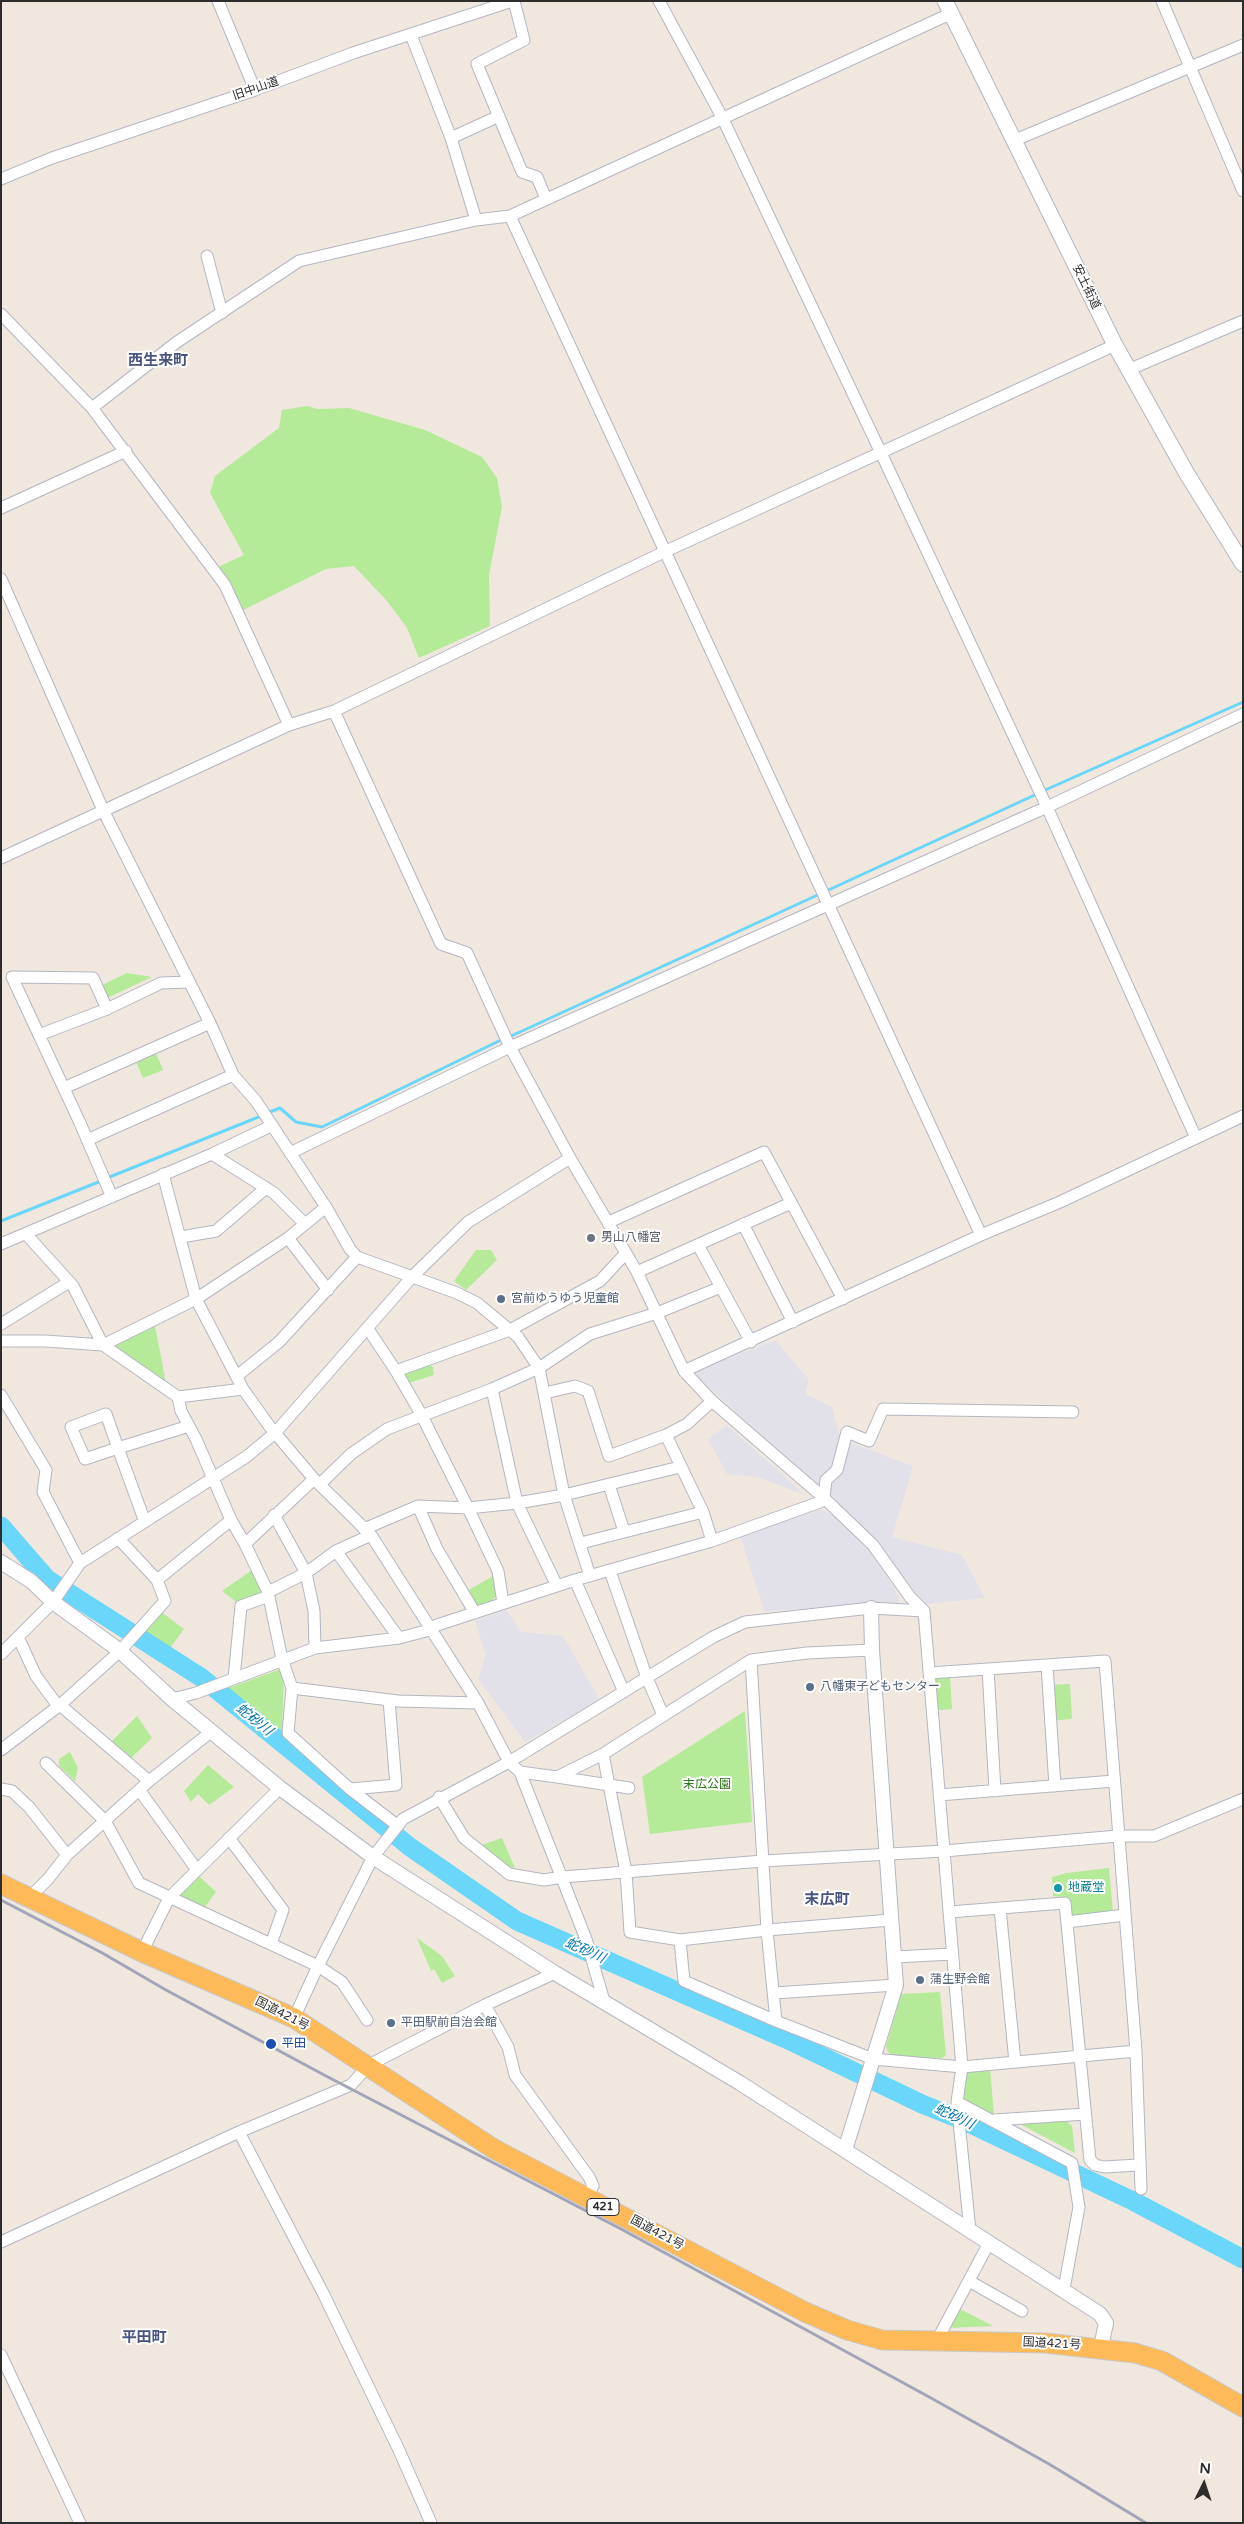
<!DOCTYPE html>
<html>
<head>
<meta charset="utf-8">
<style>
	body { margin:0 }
	#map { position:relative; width:1244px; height:2524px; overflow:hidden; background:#f0e8df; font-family:"Varela Round",sans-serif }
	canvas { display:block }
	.frame { position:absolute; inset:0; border:2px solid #2d2d2d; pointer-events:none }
	.north { position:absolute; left:1179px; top:2459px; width:50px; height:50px; -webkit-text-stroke:4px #fff; paint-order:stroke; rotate:4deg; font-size:14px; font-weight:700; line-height:20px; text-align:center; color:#2d2d2d }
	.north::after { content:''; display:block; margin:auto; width:18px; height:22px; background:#2d2d2d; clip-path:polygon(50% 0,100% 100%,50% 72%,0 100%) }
</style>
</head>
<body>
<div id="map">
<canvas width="1244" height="2524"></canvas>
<div class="frame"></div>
<div class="north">N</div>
</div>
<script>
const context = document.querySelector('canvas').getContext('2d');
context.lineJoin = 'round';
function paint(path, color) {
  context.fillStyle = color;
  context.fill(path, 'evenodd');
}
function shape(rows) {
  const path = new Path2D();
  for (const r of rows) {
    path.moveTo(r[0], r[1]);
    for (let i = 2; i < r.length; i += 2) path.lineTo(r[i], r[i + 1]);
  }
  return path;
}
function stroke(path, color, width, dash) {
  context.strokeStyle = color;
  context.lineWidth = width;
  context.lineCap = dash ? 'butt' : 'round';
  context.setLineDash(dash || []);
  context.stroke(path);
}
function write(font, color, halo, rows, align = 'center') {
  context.font = font + ' "Varela Round","Noto Sans JP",sans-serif';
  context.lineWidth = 4;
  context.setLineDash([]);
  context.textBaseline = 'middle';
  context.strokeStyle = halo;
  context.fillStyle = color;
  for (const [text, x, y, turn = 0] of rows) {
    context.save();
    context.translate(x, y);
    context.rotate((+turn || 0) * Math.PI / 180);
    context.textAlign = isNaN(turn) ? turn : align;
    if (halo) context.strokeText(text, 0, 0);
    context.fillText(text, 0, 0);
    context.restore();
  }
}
paint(shape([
	[775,1340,809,1380,805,1394,832,1407,840,1439,913,1466,892,1537,962,1555,985,1598,917,1605,913,1597,814,1487,693,1372],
	[727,1425,805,1495,757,1477,727,1474,708,1439],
	[820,1510,833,1515,869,1545,899,1597,898,1604,764,1611,740,1535],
	[507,1610,521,1632,563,1636,600,1700,525,1742,478,1679,486,1655,475,1621]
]), '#e2e0e8');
paint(shape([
	[307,406,318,409,349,408,425,430,482,457,497,478,502,507,489,575,490,626,419,658,407,628,387,601,354,566,326,569,241,611,218,567,244,555,210,493,215,476,279,428,282,410],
	[127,973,152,977,107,998,102,985],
	[156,1053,163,1070,143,1078,136,1062],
	[476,1250,491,1250,497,1260,466,1290,454,1281],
	[155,1326,166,1383,113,1347],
	[426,1362,433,1367,434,1375,409,1383,402,1377,403,1371],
	[252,1570,262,1592,261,1596,239,1604,222,1591],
	[493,1576,497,1594,492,1601,481,1608,473,1606,467,1591],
	[160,1611,184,1629,168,1651,144,1633],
	[278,1670,284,1674,282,1731,226,1689],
	[950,1676,952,1709,929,1711,934,1677],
	[1070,1684,1072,1719,1049,1721,1047,1685],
	[745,1711,752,1822,650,1834,642,1777],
	[137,1716,152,1738,129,1760,109,1744],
	[70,1752,78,1768,75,1781,59,1766,59,1759],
	[208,1765,234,1787,209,1805,198,1794,191,1802,184,1791],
	[502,1838,515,1868,505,1865,481,1845],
	[1109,1868,1113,1913,1070,1918,1063,1897,1053,1896,1052,1877,1067,1873],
	[199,1876,216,1892,203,1910,182,1900,181,1894],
	[417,1938,442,1956,455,1976,442,1983,434,1969,431,1971],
	[940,1992,946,2055,942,2058,891,2057,886,2047,901,1994],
	[990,2067,994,2116,968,2102,960,2093,963,2070],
	[1065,2119,1072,2126,1075,2153,1018,2123],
	[960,2309,993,2326,948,2328]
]), '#b5ea98');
stroke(shape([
	[1043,791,1243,702],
	[509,1037,1037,794],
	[267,1113,280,1108,296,1122,322,1127,503,1039],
	[107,1178,261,1116],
	[1,1221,101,1181]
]), '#6ad6fa', 3);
stroke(shape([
	[1,1526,47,1579,202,1678,410,1847,517,1921,786,2039,922,2104,962,2120,1133,2201,1243,2259]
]), '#6ad6fa', 19);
const minor = shape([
	[218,1,255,90],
	[514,1,524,40,477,64,522,172,537,177,546,199],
	[659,1,722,117,881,453,1047,807,1196,1138],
	[1162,1,1243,191],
	[411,35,451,138],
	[1015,140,1243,45],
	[1,179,52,158,255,90,353,53,512,1],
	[510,216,981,1235],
	[476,220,451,138,499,116],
	[207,256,222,313],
	[1,314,92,408,225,585,289,725],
	[1128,370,1243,321],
	[92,408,177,342,299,261,476,220,510,216,952,13],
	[1,508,126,451],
	[1,579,103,810,210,1023,233,1075,256,1101,326,1207,350,1249,357,1257,457,1293,477,1303,518,1337,539,1368,564,1495,590,1576],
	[334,711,441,944,467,953,510,1047,570,1158,637,1272,684,1371,712,1401,824,1498,873,1545,910,1597,924,1611,962,2067,957,2102,970,2231],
	[1,858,289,725,334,711,664,552,1115,345],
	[107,1009,93,978,12,977,80,1123,112,1197],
	[39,1035,107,1009,161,983,189,982],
	[64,1088,210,1023],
	[87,1140,233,1075],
	[290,1153,510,1047,1047,807,1243,714],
	[212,1154,274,1193,305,1224],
	[163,1174,196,1299,243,1389,270,1427,314,1479,371,1535,478,1703,509,1762,520,1772,586,1939,604,2001],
	[609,1222,764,1152,843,1299],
	[743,1224,793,1322],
	[26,1234,73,1286,103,1345,196,1299,288,1238,326,1207],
	[181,1237,216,1231,266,1188],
	[288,1238,328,1290],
	[1,1244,212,1154,271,1126],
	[698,1245,751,1342],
	[637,1272,791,1203],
	[1,1324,69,1282],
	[368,1329,396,1371,421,1414,468,1508,498,1571,503,1603],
	[1,1341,45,1341,103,1345,178,1397,181,1411,196,1439,231,1520,245,1544,268,1592,282,1659,292,1688,288,1733,350,1789,398,1826],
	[396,1371,510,1330,600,1281,626,1253],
	[684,1371,981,1235,1060,1202,1243,1116],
	[237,1376,279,1342,357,1257],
	[492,1389,517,1503,557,1586],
	[545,1393,575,1386,588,1391,609,1456,666,1435,687,1424,712,1401],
	[1,1395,46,1470,43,1492,80,1563],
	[178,1397,243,1389],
	[666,1435,703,1512,712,1541],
	[320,1484,351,1454,387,1429,492,1389,539,1368,590,1334,657,1313,721,1287],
	[609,1485,624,1531],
	[418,1506,437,1549,475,1613],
	[274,1515,306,1573,314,1611,315,1648],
	[145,1522,118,1448,106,1414,71,1427,85,1459,118,1448,189,1426],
	[364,1529,418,1506,468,1508,517,1503,564,1495,680,1467],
	[581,1543,703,1512],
	[245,1544,314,1479],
	[336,1551,399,1638],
	[610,1571,647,1678,663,1715],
	[157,1580,231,1520],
	[575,1580,624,1692],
	[268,1592,306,1573,336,1551,371,1535],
	[18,1637,36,1676,58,1706],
	[1,1654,53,1602,80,1563,246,1457,275,1433,412,1277,468,1222,570,1158],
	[751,1660,767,1930,776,2021],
	[1047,1665,1055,1786],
	[988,1669,995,1791],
	[929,1673,1105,1661,1136,2051,1141,2189],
	[234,1678,241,1606,269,1596],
	[292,1688,398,1701,478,1703],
	[172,1699,196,1693,315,1648,399,1638,426,1631,431,1627,575,1580,712,1541,820,1502,824,1498,826,1480,837,1470,847,1432,869,1441,883,1409,1073,1412],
	[60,1705,149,1781],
	[1,1750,60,1705,120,1651,165,1601,157,1580,118,1538],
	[603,1754,626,1872,630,1932,680,1940,767,1930,891,1920],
	[46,1763,105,1821,139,1883,318,1966,342,1982,367,2020],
	[520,1772,557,1777,603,1754,751,1660,807,1653,872,1650],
	[557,1777,629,1788],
	[1,1789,12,1791,29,1807,67,1855],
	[350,1789,396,1785,389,1700],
	[140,1791,197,1870],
	[939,1795,1114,1781],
	[439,1797,464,1838,509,1874,544,1880,563,1877,763,1861,944,1851,1118,1836,1154,1836,1243,1799],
	[229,1838,283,1910,271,1944],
	[29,1898,48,1879,67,1855,149,1781,212,1731],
	[1000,1908,1015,2062],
	[949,1912,1065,1903,1090,2160,1095,2165,1104,2167,1138,2165],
	[1067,1922,1125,1915],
	[680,1940,684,1981,776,2021,873,2059,962,2067,1136,2051],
	[142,1952,169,1898,280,1788],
	[895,1957,952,1954],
	[774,1993,896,1985],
	[485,2005,508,2047,515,2075,589,2177,593,2186,586,2198],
	[294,2018,318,1966,373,1857,403,1819,509,1762,713,1637,745,1622,871,1608,924,1611],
	[957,2102,1072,2163,1079,2207,1064,2289],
	[995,2120,1085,2114],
	[239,2132,323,2293,398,2448,431,2523],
	[1,2242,239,2132,351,2085,369,2065,485,2005,555,1973],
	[969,2281,1022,2311],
	[936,2342,989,2243],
	[1,2355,80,2523]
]);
const tertiary = shape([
	[1,1562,31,1581,53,1602,120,1651,172,1699,280,1788,373,1857,555,1973,740,2083,1100,2314,1106,2323,1101,2347],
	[845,2150,896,1985,872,1650,871,1608]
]);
const secondary = shape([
	[945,1,1115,345,1187,474,1243,564]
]);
const trunk = shape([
	[1,1884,142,1952,294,2018,494,2149,805,2312,847,2330,882,2340,1045,2343,1135,2353,1162,2361,1243,2407]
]);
stroke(minor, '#b3b6c2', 13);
stroke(tertiary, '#b3b6c2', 16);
stroke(secondary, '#b3b6c2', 17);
stroke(trunk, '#c8c8c8', 21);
stroke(minor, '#fff', 11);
stroke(tertiary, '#fff', 14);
stroke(secondary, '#fff', 15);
stroke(trunk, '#feba59', 19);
stroke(shape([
	[1,1900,108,1956],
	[104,1954,166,1990,326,2076,621,2229,931,2398,1049,2464,1146,2523]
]), '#a1a5b9', 3);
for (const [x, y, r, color] of [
	[591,1238,5,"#6b7280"],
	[501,1299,5,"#5c6f8a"],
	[810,1687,5,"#5c6f8a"],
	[1058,1888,5,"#0f9aa8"],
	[920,1980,5,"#5c6f8a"],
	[391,2023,5,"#5c6f8a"],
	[271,2044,6,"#1a4fb4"]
]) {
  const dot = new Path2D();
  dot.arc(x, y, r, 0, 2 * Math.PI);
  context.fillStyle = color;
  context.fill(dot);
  stroke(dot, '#fff', 2);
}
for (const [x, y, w] of [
	[603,2207,32]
]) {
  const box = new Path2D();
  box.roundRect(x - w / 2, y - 8.5, w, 17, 4);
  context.fillStyle = '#fff';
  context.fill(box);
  stroke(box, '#2d2d2d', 1);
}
write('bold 11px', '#2d2d2d', null, [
	["421",603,2207]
]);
write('12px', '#2d2d2d', '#fff', [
	["旧中山道",256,89,-19],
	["安土街道",1086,287,64],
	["国道421号",282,2014,27],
	["国道421号",657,2233,28],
	["国道421号",1052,2344,3]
]);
write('12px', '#5b616d', '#fff', [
	["男山八幡宮",601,1238]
], 'left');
write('12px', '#4e5e75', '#fff', [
	["宮前ゆうゆう児童館",511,1299],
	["八幡東子どもセンター",820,1687],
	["蒲生野会館",930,1980],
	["平田駅前自治会館",401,2023]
], 'left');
write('12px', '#2a7414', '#fff', [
	["末広公園",707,1785]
]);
write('12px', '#0d838f', '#fff', [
	["地蔵堂",1068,1888]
], 'left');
write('12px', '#164399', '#fff', [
	["平田",282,2044]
], 'left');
write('italic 14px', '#0175ae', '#fff', [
	["蛇砂川",254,1720,39],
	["蛇砂川",585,1951,24],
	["蛇砂川",954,2117,25]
]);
write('bold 15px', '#495483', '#fff', [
	["西生来町",158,361],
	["末広町",827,1900],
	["平田町",144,2338]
]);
</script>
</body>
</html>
